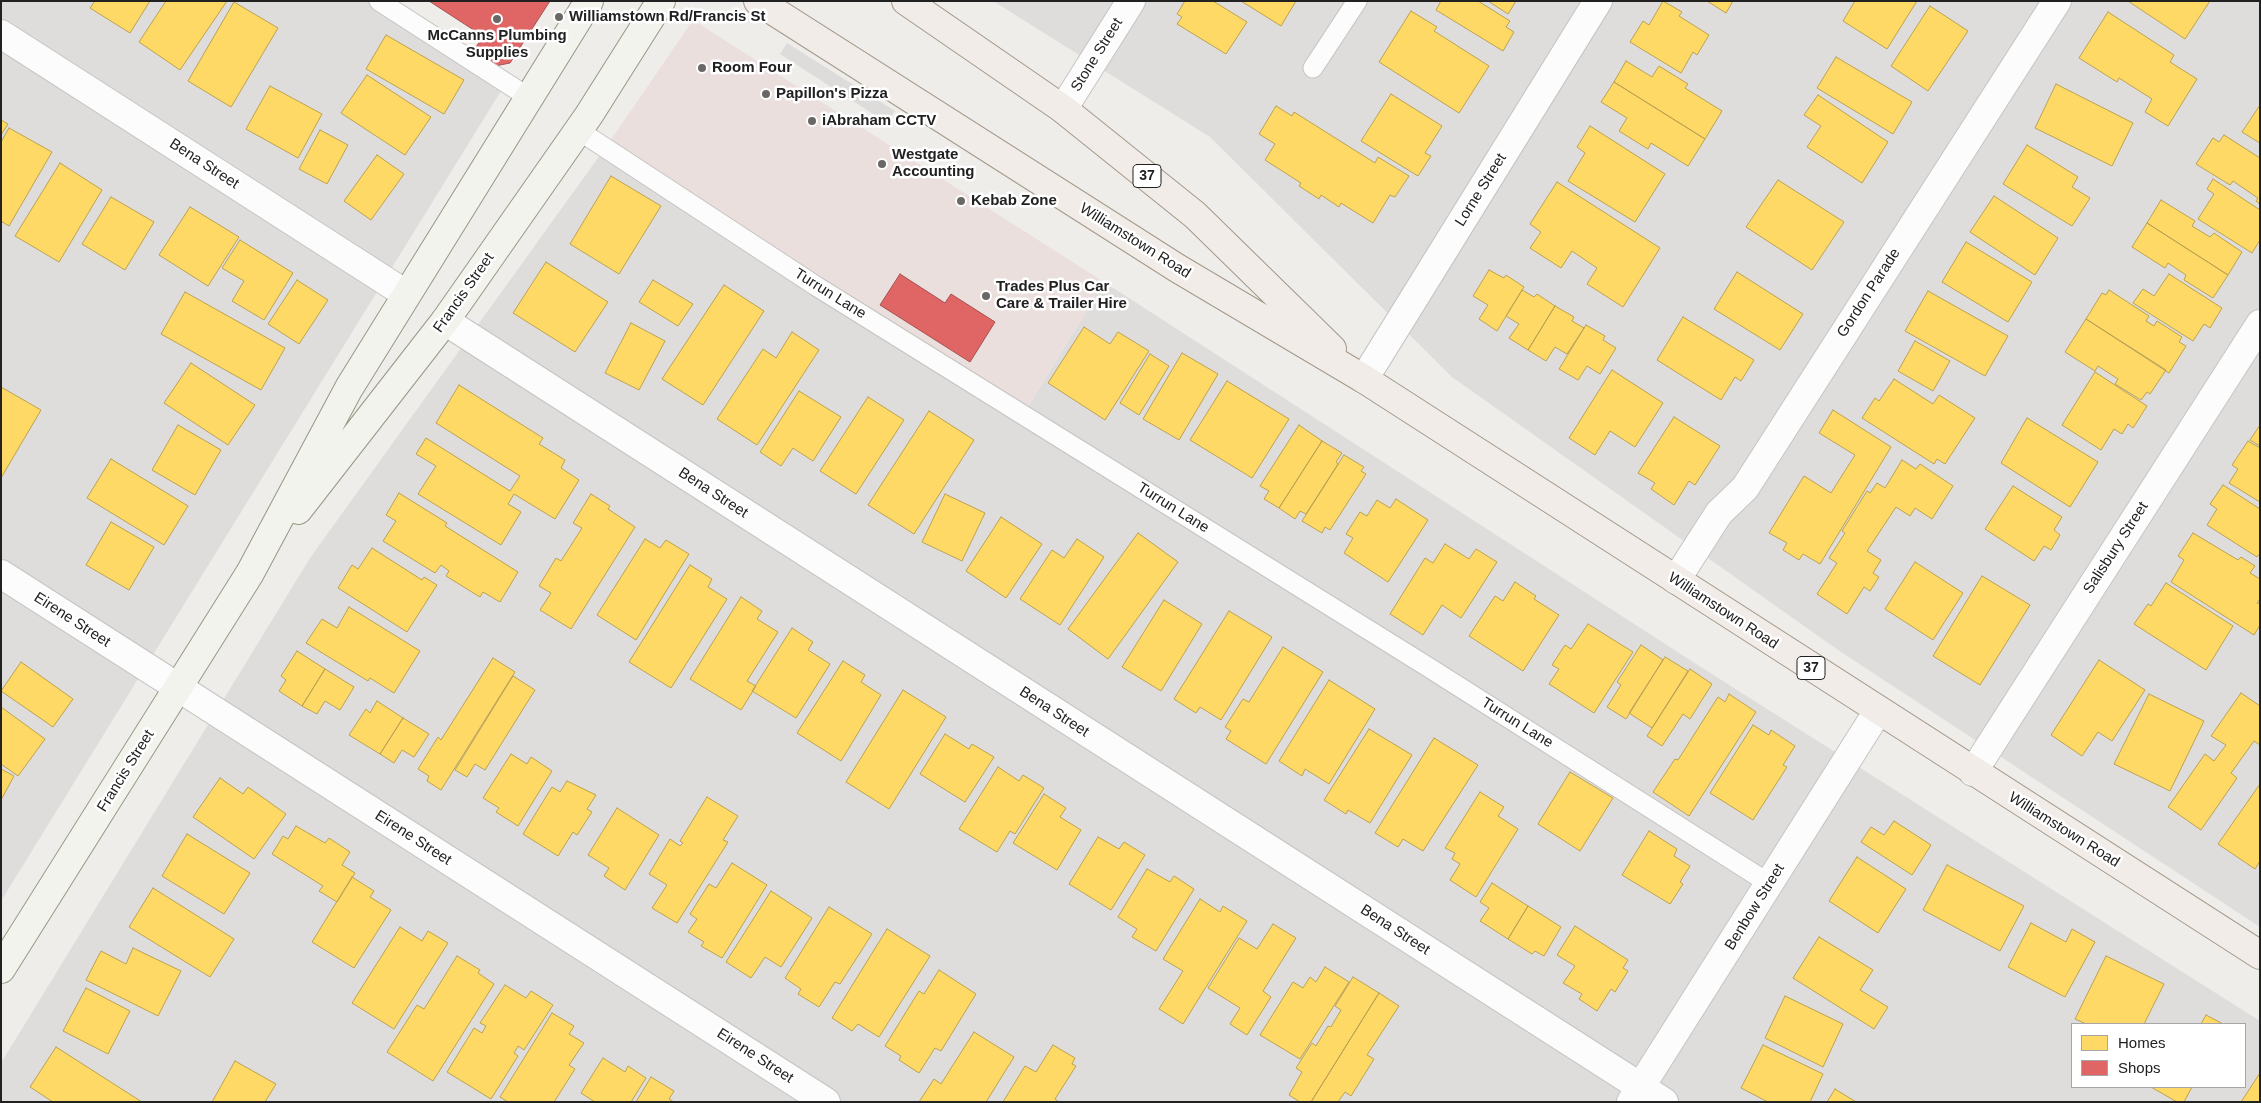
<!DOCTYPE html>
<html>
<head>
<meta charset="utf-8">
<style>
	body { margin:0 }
	#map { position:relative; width:2261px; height:1103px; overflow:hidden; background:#efedea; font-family:Arial,sans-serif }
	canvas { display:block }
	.frame { position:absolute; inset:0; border:2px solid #212121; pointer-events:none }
	.legend { position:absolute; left:2071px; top:1023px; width:175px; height:65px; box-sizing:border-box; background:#fff; border:1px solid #a6a6a6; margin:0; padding:6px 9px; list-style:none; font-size:15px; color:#212121 }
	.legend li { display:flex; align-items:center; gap:10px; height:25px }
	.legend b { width:25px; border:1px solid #a6a6a6 }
</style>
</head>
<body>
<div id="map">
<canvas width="2261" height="1103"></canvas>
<div class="frame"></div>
<ul class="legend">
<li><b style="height:14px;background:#ffd966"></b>Homes</li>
<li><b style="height:14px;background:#e06666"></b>Shops</li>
</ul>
</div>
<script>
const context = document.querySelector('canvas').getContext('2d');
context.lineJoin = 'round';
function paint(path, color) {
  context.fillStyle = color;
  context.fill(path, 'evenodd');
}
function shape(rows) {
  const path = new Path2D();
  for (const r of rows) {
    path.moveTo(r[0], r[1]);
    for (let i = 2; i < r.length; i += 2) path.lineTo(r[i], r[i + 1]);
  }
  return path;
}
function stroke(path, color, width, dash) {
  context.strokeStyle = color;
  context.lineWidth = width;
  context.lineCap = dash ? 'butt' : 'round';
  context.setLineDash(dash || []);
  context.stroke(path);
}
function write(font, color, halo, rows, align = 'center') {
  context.font = font + ' Arial,sans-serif';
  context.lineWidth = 5;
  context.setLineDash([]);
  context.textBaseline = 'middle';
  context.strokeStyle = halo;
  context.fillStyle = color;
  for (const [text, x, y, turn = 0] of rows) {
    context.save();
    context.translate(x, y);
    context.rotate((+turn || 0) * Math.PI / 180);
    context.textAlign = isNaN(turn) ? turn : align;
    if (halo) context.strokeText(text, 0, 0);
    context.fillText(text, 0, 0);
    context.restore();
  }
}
paint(shape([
	[1,1,391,1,509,78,1,901],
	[993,1,2260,1,2260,927,1838,650,1452,377,1210,137],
	[608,144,1026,410,1104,282,1704,669,2260,1021,2260,1102,1,1102,1,1063,310,558],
	[2072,1024,2245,1024,2245,1087,2072,1087]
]), '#dedddb');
paint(shape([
	[693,20,1104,282,1025,411,608,144]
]), '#ebdfdd');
paint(shape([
	[787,43,895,111,887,123,780,54]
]), '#dddcdb');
const homes = shape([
	[95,1,150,1,130,33,90,8,95,1],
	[166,1,227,1,180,70,139,42,166,1],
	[1185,1,1213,1,1247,22,1226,54,1177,24,1182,17,1177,14,1185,1],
	[1241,1,1296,1,1281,26,1241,1],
	[1441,1,1478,1,1510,21,1506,27,1514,32,1503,51,1436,10,1441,1],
	[1488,1,1516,1,1508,14,1488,1],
	[1663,1,1682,12,1679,16,1709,35,1697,55,1693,52,1681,73,1630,42,1643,21,1649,25,1663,1],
	[1707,1,1733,1,1726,13,1707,1],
	[1855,1,1917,1,1887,49,1843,21,1855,1],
	[2128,1,2210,1,2185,39,2128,1],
	[234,2,278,28,231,107,188,81,234,2],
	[1930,6,1968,31,1928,91,1891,66,1930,6],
	[1411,11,1437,27,1434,31,1489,66,1459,113,1379,62,1411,11],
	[2108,12,2174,55,2170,62,2197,79,2168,126,2145,112,2152,99,2119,78,2117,82,2079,58,2108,12],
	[386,35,464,80,444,114,366,69,386,35],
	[1836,57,1912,102,1893,134,1817,88,1836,57],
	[1626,61,1652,77,1659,66,1688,84,1685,88,1722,111,1705,139,1614,82,1626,61],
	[367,75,431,117,405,155,341,113,367,75],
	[1614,82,1705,139,1688,166,1651,143,1648,149,1619,131,1627,118,1601,102,1614,82],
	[2056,84,2133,123,2112,166,2035,128,2056,84],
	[270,86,322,114,298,158,246,129,270,86],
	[1391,94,1442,126,1425,153,1431,156,1418,176,1361,141,1391,94],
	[1818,95,1888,142,1862,183,1807,147,1821,126,1804,115,1818,95],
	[2260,105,2260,143,2242,132,2260,105],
	[1276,106,1292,116,1294,112,1375,163,1378,157,1409,176,1395,197,1390,195,1373,223,1341,203,1339,207,1321,195,1319,199,1299,186,1301,183,1265,160,1275,144,1259,134,1276,106],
	[1,120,8,124,1,135,1,120],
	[1590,126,1665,174,1635,222,1568,181,1585,153,1577,147,1590,126],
	[9,128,52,152,9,226,1,221,1,142,9,128],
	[320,130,348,145,327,184,299,169,320,130],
	[2224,135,2260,158,2260,204,2256,201,2258,198,2233,181,2230,185,2196,164,2213,138,2219,142,2224,135],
	[2027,145,2078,177,2072,187,2090,198,2072,226,2003,184,2027,145],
	[377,155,404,174,371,220,344,201,377,155],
	[60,163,102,190,59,262,15,236,60,163],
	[611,176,661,206,619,274,570,244,611,176],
	[2213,179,2260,210,2260,240,2252,253,2198,219,2214,194,2207,189,2213,179],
	[1778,180,1844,222,1812,270,1746,227,1778,180],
	[1557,182,1660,248,1623,307,1587,284,1597,268,1572,251,1561,268,1530,248,1541,232,1530,224,1557,182],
	[1994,196,2058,238,2035,275,1970,232,1994,196],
	[111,197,154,222,125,270,82,244,111,197],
	[2161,200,2195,221,2192,226,2210,237,2214,233,2242,252,2228,275,2147,223,2161,200],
	[190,207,239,237,208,286,159,255,190,207],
	[2147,223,2228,275,2213,298,2184,280,2186,275,2168,263,2165,268,2132,247,2147,223],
	[240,240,293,273,264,320,232,301,244,281,222,268,240,240],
	[1966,242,2032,282,2008,322,1942,282,1966,242],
	[546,262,608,302,575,352,513,313,546,262],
	[1489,270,1504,278,1506,275,1524,287,1497,331,1479,319,1488,305,1473,296,1489,270],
	[1737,272,1803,314,1780,350,1714,309,1737,272],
	[2169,274,2222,308,2210,328,2204,324,2193,341,2133,303,2143,289,2154,296,2169,274],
	[297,280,328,300,299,344,268,324,297,280],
	[653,280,693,304,678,326,639,302,653,280],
	[724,285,764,311,703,405,662,379,724,285],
	[1522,290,1534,297,1537,294,1555,306,1528,350,1509,338,1519,324,1506,316,1522,290],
	[2109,290,2149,316,2146,321,2154,326,2157,321,2182,337,2179,342,2186,346,2169,373,2086,319,2102,293,2106,295,2109,290],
	[1928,291,2008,336,1985,376,1905,331,1928,291],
	[185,292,285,348,261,390,161,334,185,292],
	[1555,306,1574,317,1572,321,1584,328,1567,354,1555,347,1546,361,1528,350,1555,306],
	[1683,317,1754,360,1741,381,1735,377,1721,400,1657,360,1683,317],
	[2086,319,2166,370,2150,394,2147,392,2141,400,2115,384,2118,379,2098,366,2095,371,2065,352,2086,319],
	[631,323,665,341,639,390,605,373,631,323],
	[1586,325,1605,336,1603,340,1616,348,1600,374,1587,366,1578,380,1559,369,1586,325],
	[1084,327,1110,344,1118,332,1149,351,1105,420,1048,383,1084,327],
	[792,332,819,350,757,445,717,419,763,349,776,358,792,332],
	[1915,341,1950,361,1933,391,1898,371,1915,341],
	[1182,353,1218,374,1179,440,1143,419,1182,353],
	[1150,354,1169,366,1139,415,1120,403,1150,354],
	[191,363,255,405,228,445,164,403,191,363],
	[1612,370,1663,403,1635,447,1610,431,1595,455,1569,438,1612,370],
	[2095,372,2147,406,2133,428,2128,424,2122,434,2114,429,2101,450,2062,425,2095,372],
	[1894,379,1933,404,1939,395,1975,418,1945,464,1937,459,1934,464,1862,418,1875,398,1879,401,1894,379],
	[1227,381,1289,419,1252,478,1190,440,1227,381],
	[459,385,543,438,539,444,565,460,561,468,579,480,555,519,514,494,508,504,521,512,501,545,418,494,436,466,416,454,426,438,510,491,520,476,436,423,459,385],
	[1,387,41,410,1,478,1,387],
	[799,391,841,417,813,461,793,448,781,466,760,452,799,391],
	[868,397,904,420,856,494,820,471,868,397],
	[1833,410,1891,447,1820,564,1803,554,1799,560,1783,550,1787,543,1769,533,1804,476,1831,493,1855,455,1819,433,1833,410],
	[929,411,974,440,914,534,868,505,929,411],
	[1674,417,1720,446,1695,485,1689,481,1674,505,1651,489,1655,483,1638,473,1674,417],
	[2027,418,2098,462,2070,507,2001,463,2027,418],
	[178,425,221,450,195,495,152,470,178,425],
	[1299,425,1322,441,1279,508,1264,499,1269,491,1260,486,1299,425],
	[2260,425,2260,446,2250,440,2260,425],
	[1322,441,1342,453,1336,462,1338,464,1306,514,1300,511,1295,519,1279,508,1322,441],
	[2248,441,2260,448,2260,502,2229,483,2238,469,2232,465,2248,441],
	[1344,455,1364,467,1361,471,1366,474,1330,530,1325,527,1322,533,1302,521,1344,455],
	[111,459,188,506,164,545,87,498,111,459],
	[1902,460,1916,469,1920,464,1953,486,1932,519,1915,508,1910,516,1896,507,1867,551,1881,560,1873,573,1879,577,1870,591,1864,587,1847,614,1817,594,1837,563,1829,558,1845,533,1842,531,1867,491,1870,493,1877,483,1885,488,1902,460],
	[2223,485,2260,509,2260,553,2257,557,2207,525,2217,509,2210,504,2223,485],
	[2013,486,2062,517,2054,530,2060,535,2051,550,2044,546,2034,561,1985,529,2013,486],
	[399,493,447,523,445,526,518,572,500,602,483,592,480,597,446,576,449,571,441,565,435,573,383,541,396,521,386,515,399,493],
	[591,494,610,506,608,509,635,527,571,629,540,610,551,593,539,586,556,558,561,561,582,528,573,523,591,494],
	[945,494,985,513,962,561,922,542,945,494],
	[1396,499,1428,520,1388,582,1344,553,1353,538,1346,534,1360,512,1367,516,1377,500,1390,508,1396,499],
	[1001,517,1042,544,1006,598,966,571,1001,517],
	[111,522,154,547,129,590,86,565,111,522],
	[1138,533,1178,562,1108,659,1068,629,1138,533],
	[2193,533,2238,560,2241,557,2255,566,2250,573,2260,579,2260,599,2257,603,2260,604,2260,625,2254,635,2171,582,2184,560,2178,556,2193,533],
	[645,539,660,548,666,540,689,554,636,640,597,615,645,539],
	[1077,539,1104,557,1060,625,1020,599,1052,550,1064,558,1077,539],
	[1445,544,1469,559,1476,549,1497,562,1461,618,1442,605,1423,635,1390,614,1425,558,1433,563,1445,544],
	[372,548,422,580,424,577,437,585,407,632,338,588,352,565,358,569,372,548],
	[1915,562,1963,593,1933,640,1885,609,1915,562],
	[690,565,712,579,708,587,727,599,671,688,629,662,690,565],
	[1982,576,2030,605,1980,685,1933,656,1982,576],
	[1515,582,1536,596,1534,599,1559,615,1523,671,1469,636,1495,596,1503,601,1515,582],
	[2166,583,2233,626,2206,670,2134,624,2148,604,2151,606,2166,583],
	[741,597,762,611,757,619,778,632,747,681,756,686,741,710,690,679,741,597],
	[1164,600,1202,624,1161,691,1122,667,1164,600],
	[349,607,420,651,394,693,370,678,368,681,306,643,322,619,337,628,349,607],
	[1229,611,1272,637,1221,720,1200,707,1196,713,1174,699,1229,611],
	[1588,624,1633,652,1594,713,1549,684,1559,669,1552,665,1565,645,1571,649,1588,624],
	[792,628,813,642,808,650,830,664,796,718,752,691,792,628],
	[1641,645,1663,660,1626,719,1607,707,1621,685,1617,682,1641,645],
	[1283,647,1323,672,1266,764,1226,739,1231,731,1225,727,1243,699,1249,702,1283,647],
	[297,651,325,669,302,706,279,691,286,680,281,676,297,651],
	[1665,657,1688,671,1652,728,1629,713,1665,657],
	[493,658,515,672,441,790,427,781,429,776,418,769,438,737,441,740,493,658],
	[2099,660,2145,690,2112,741,2098,732,2082,756,2051,735,2099,660],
	[843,661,865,675,861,682,881,695,841,761,797,733,843,661],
	[21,662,73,699,53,727,1,691,21,662],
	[325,669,354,687,340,710,325,701,317,714,302,706,325,669],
	[1690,669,1712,684,1690,719,1683,714,1662,746,1647,736,1690,669],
	[513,676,535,690,485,770,475,764,467,777,455,770,513,676],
	[1329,680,1375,709,1329,784,1305,769,1302,776,1279,761,1329,680],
	[903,690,946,717,889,809,846,782,903,690],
	[2241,693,2260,706,2260,745,2254,741,2231,773,2237,778,2201,830,2168,807,2205,754,2214,761,2226,745,2211,736,2241,693],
	[1729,694,1756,712,1689,816,1653,792,1675,759,1678,760,1718,697,1725,702,1729,694],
	[2149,694,2204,721,2170,791,2114,764,2149,694],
	[377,701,403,718,380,754,349,735,366,709,370,713,377,701],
	[1,707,45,739,18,776,1,764,1,707],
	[403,718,429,734,414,757,402,750,394,763,380,754,403,718],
	[1753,725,1769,735,1771,730,1795,746,1783,765,1787,767,1753,820,1710,793,1753,725],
	[1369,729,1412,755,1370,823,1348,810,1346,814,1324,800,1369,729],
	[945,734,969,749,972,744,994,757,965,802,920,774,945,734],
	[1434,738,1478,765,1423,851,1403,839,1398,847,1375,833,1434,738],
	[511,754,527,764,531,757,552,771,518,826,496,812,499,808,483,798,511,754],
	[998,767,1019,781,1023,775,1044,788,1015,834,1010,831,997,852,959,829,998,767],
	[1,769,14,776,1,800,1,769],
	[1570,772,1613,798,1580,851,1538,824,1570,772],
	[220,778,243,794,248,787,286,814,254,859,193,817,220,778],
	[567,781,596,795,587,809,592,812,577,835,573,832,558,856,523,834,552,787,560,792,567,781],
	[2260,784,2260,861,2255,869,2218,844,2260,784],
	[1480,792,1504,807,1498,816,1518,829,1476,897,1450,880,1460,864,1452,859,1455,853,1445,848,1480,792],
	[1044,794,1066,808,1060,817,1081,830,1057,870,1013,843,1044,794],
	[707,797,738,816,723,840,728,842,677,923,652,908,667,885,649,874,670,839,680,846,683,843,680,841,707,797],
	[617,808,659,835,625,890,604,876,609,868,588,855,617,808],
	[1894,821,1931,845,1912,875,1861,842,1871,827,1884,835,1894,821],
	[296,826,325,843,329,838,350,852,342,865,355,873,337,902,319,891,323,886,272,854,283,836,288,839,296,826],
	[1649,831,1677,849,1674,856,1690,866,1680,882,1683,884,1670,904,1622,875,1649,831],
	[187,834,250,873,224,914,162,876,187,834],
	[1098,837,1119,849,1124,842,1145,855,1111,910,1069,884,1098,837],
	[1857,857,1906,889,1878,933,1829,901,1857,857],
	[732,863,767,885,722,958,701,946,704,942,688,932,697,919,690,914,709,884,716,888,732,863],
	[1947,865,2024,906,2000,951,1923,910,1947,865],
	[1147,869,1170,882,1174,876,1194,889,1156,951,1132,937,1137,929,1118,917,1147,869],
	[352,877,374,891,370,897,391,910,354,968,312,942,352,877],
	[1492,883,1528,906,1508,939,1480,921,1489,908,1480,902,1492,883],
	[153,888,234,939,210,977,129,927,153,888],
	[771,891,812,918,781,967,765,957,751,978,726,962,771,891],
	[1200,899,1220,912,1223,906,1247,921,1183,1024,1159,1009,1183,971,1163,959,1200,899],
	[1528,906,1561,927,1544,956,1535,951,1532,954,1508,939,1528,906],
	[829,907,872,934,840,984,835,982,819,1007,798,994,801,989,785,978,829,907],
	[2031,923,2066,942,2072,929,2095,942,2065,997,2008,967,2031,923],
	[1273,924,1296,938,1263,991,1271,997,1247,1035,1230,1024,1240,1008,1208,988,1239,938,1257,949,1273,924],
	[1575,926,1628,960,1623,968,1628,971,1615,992,1611,989,1597,1011,1579,999,1582,994,1563,983,1575,966,1557,955,1575,926],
	[400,927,422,941,428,931,448,943,394,1029,352,1003,400,927],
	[887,929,930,956,879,1037,858,1024,852,1031,832,1018,887,929],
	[1819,937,1873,970,1860,990,1888,1007,1874,1029,1793,978,1819,937],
	[133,948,181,971,158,1016,86,980,101,951,126,964,133,948],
	[457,956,480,970,478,973,494,984,433,1081,387,1052,417,1005,424,1009,457,956],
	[2106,956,2164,984,2144,1024,2086,1024,2075,1019,2106,956],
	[1325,967,1349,982,1300,1059,1260,1035,1293,982,1303,988,1310,977,1316,982,1325,967],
	[939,970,976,994,941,1051,935,1048,919,1073,899,1060,901,1056,885,1046,919,991,924,994,939,970],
	[1353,977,1379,993,1311,1102,1300,1102,1289,1095,1302,1072,1296,1068,1312,1043,1316,1046,1328,1026,1331,1027,1341,1010,1335,1006,1353,977],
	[505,985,526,998,531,991,553,1005,524,1050,518,1046,514,1053,518,1056,491,1099,447,1072,474,1028,482,1033,486,1026,480,1023,505,985],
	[86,988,130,1011,108,1054,63,1031,86,988],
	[1379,993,1399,1006,1367,1055,1374,1059,1351,1096,1345,1092,1338,1102,1311,1102,1379,993],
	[1785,996,1843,1024,1823,1067,1765,1038,1785,996],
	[552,1013,574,1026,569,1034,584,1043,569,1065,575,1069,554,1102,508,1102,500,1097,552,1013],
	[2206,1015,2223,1024,2201,1024,2206,1015],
	[974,1032,1014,1057,986,1102,919,1102,934,1079,941,1084,974,1032],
	[1053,1045,1075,1058,1072,1064,1076,1066,1055,1099,1059,1102,1003,1102,1025,1066,1036,1072,1053,1045],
	[1763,1045,1823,1074,1810,1102,1768,1102,1741,1088,1763,1045],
	[56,1047,142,1102,53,1102,30,1087,56,1047],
	[603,1058,625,1072,628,1066,646,1078,631,1102,595,1102,581,1093,603,1058],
	[235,1061,276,1084,265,1102,212,1102,235,1061],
	[2260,1073,2260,1102,2241,1102,2260,1073],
	[651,1077,674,1091,669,1099,674,1102,636,1102,651,1077],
	[2151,1087,2192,1087,2184,1102,2177,1102,2151,1087],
	[1835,1089,1856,1102,1827,1102,1835,1089]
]);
paint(homes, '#ffd966');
stroke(homes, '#bca251', 1);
const shops = shape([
	[429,1,550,1,510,63,495,66,473,52,483,36,429,1],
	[900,274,945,303,951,294,995,322,970,362,880,305,900,274]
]);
paint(shops, '#e06666');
stroke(shops, '#a75151', 1);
const service = shape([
	[379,1,528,97],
	[1313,68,1357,1],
	[578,130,816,286,1428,667,1770,884]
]);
const minor = shape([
	[1,34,406,294],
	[1063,109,1131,1],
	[445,321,1664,1102],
	[1364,379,1598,1],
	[1,574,826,1102],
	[1676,580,1719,513,1745,488,2057,1],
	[1973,772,2260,324],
	[1631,1102,1878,711]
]);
const secondary = shape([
	[298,510,445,321,589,115,661,1],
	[1,969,250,573,349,388,589,1]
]);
const primary = shape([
	[758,1,1177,268,1364,379,2260,955],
	[906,1,1063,109,1195,215,1332,349]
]);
stroke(service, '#c5c4c2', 21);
stroke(minor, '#c5c4c2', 30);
stroke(secondary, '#969784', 30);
stroke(primary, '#a39989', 30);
stroke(service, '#fdfcfc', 19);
stroke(minor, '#fdfcfc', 28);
stroke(secondary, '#f3f3ed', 28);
stroke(primary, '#f1ece7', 28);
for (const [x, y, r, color] of [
	[559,17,5,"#696867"],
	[497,19,5,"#696867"],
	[702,68,5,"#696867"],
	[766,94,5,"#696867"],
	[812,121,5,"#696867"],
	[882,164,5,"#696867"],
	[961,201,5,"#696867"],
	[986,296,5,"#696867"]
]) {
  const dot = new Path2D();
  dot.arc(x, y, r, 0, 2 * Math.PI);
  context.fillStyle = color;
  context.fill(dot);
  stroke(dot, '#fff', 2);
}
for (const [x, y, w] of [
	[1147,176,28],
	[1811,668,28]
]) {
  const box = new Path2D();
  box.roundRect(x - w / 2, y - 11.5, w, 23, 4);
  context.fillStyle = '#fff';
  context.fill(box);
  stroke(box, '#212121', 1);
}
write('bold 14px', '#212121', null, [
	["37",1147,176],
	["37",1811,668]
]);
write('bold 15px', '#212121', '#fff', [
	["Williamstown Rd/Francis St",569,17],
	["McCanns Plumbing",497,36,"center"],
	["Supplies",497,53,"center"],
	["Room Four",712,68],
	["Papillon's Pizza",776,94],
	["iAbraham CCTV",822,121],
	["Westgate",892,155],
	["Accounting",892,172],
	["Kebab Zone",971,201],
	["Trades Plus Car",996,287],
	["Care & Trailer Hire",996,304]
], 'left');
write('15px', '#212121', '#fff', [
	["Stone Street",1097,55,-58],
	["Bena Street",204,164,33],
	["Lorne Street",1481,190,-58],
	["Williamstown Road",1135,241,32],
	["Francis Street",464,293,-55],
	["Gordon Parade",1869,293,-57],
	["Turrun Lane",830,294,32],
	["Bena Street",713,493,33],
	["Turrun Lane",1173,508,32],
	["Salisbury Street",2116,548,-57],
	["Williamstown Road",1723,611,33],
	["Eirene Street",72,620,33],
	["Bena Street",1054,712,33],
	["Turrun Lane",1517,723,32],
	["Francis Street",126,771,-58],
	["Williamstown Road",2064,830,32],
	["Eirene Street",413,838,33],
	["Benbow Street",1755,907,-58],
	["Bena Street",1395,930,33],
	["Eirene Street",755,1056,33]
]);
</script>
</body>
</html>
